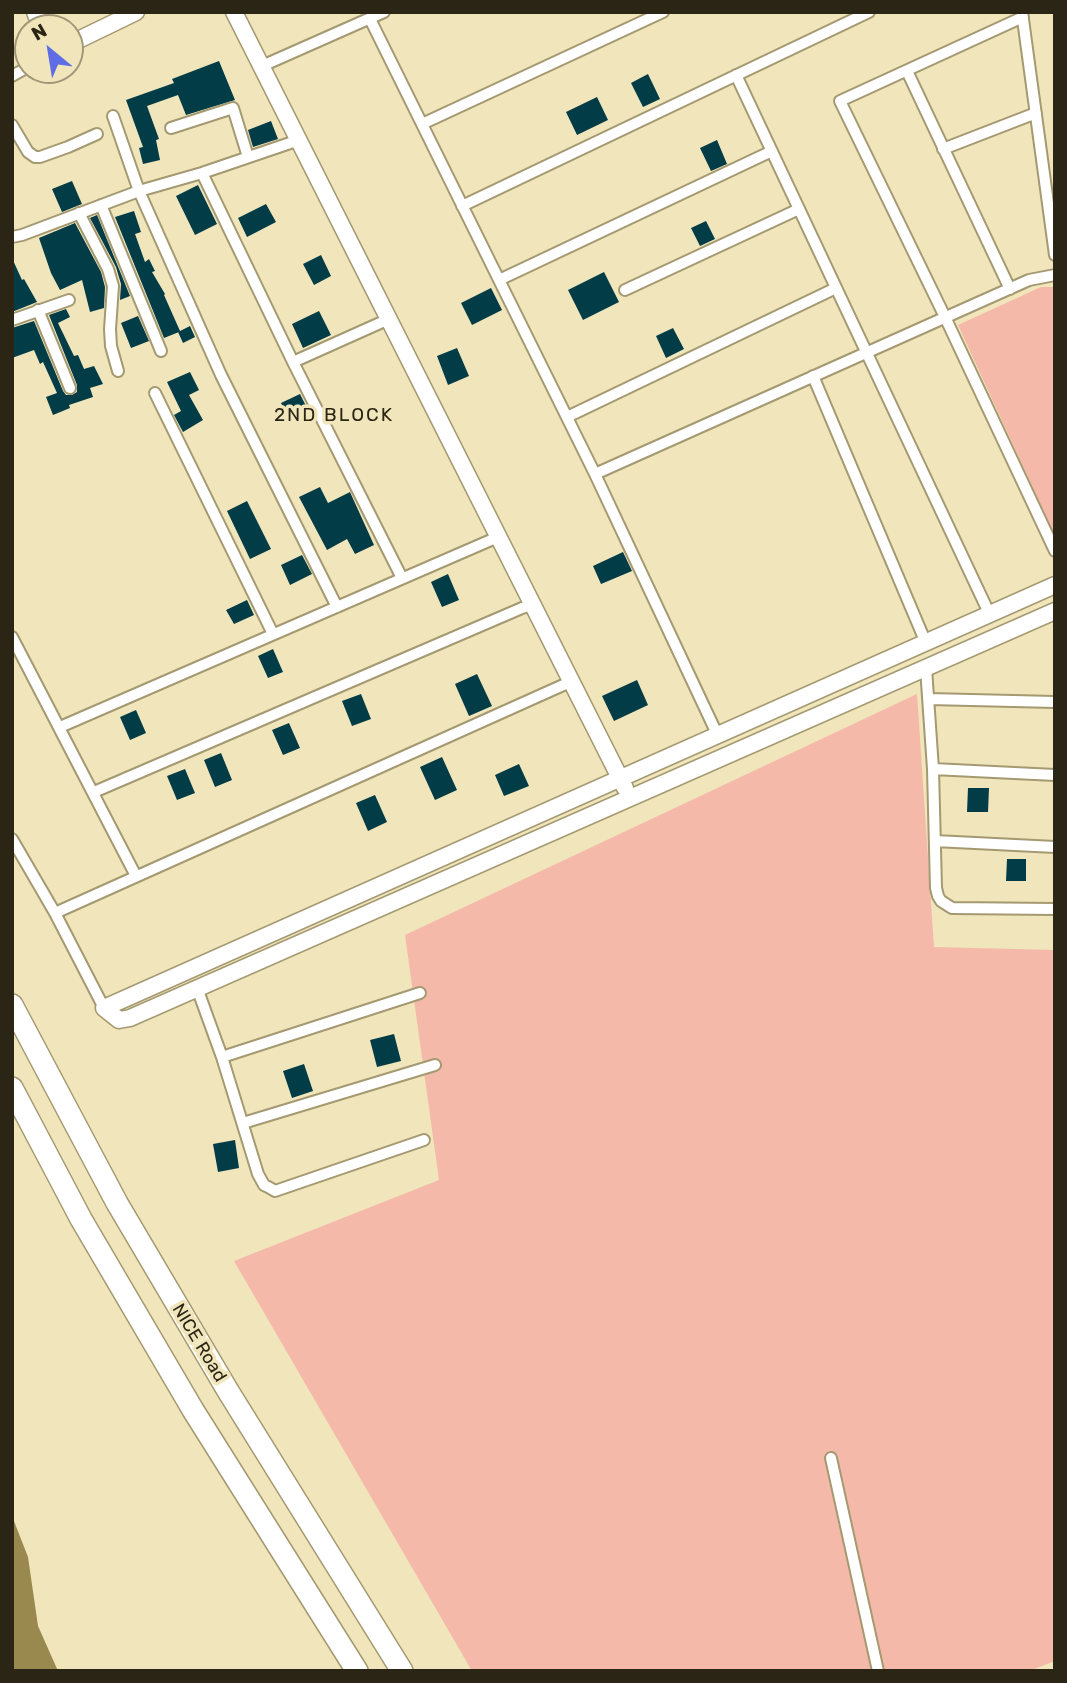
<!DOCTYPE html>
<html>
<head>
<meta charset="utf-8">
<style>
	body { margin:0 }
	#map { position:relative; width:1067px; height:1683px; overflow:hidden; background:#f1e5bb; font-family:Rubik,sans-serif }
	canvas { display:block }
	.frame { position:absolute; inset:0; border:14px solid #2a2515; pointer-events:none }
	.north { position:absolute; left:14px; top:14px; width:70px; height:70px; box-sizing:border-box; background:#f1e5bb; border:2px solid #a19879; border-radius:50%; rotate:330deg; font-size:19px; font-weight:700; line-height:28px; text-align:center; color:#2a2515 }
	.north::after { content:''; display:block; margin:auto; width:24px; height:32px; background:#5e6de4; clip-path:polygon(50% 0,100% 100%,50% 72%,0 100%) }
</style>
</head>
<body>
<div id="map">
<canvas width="1067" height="1683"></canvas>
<div class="frame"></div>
<div class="north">N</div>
</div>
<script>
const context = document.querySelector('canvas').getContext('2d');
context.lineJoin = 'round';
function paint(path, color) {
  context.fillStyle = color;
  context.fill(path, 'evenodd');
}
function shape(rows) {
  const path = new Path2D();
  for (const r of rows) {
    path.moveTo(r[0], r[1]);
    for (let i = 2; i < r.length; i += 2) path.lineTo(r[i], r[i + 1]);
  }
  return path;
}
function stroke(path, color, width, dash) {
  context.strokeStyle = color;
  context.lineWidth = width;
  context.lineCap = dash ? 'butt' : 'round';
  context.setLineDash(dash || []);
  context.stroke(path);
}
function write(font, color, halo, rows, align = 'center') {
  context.font = font + ' Rubik,sans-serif';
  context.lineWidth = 7;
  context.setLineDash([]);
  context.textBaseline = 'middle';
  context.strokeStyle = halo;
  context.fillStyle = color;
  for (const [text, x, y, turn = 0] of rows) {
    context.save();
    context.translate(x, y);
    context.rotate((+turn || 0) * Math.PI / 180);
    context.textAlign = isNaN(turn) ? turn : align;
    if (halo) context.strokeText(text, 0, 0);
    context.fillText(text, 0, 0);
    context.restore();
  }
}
paint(shape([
	[1041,287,1055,287,1055,536,958,325],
	[917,694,934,947,1055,950,1055,1661,1029,1671,472,1671,234,1261,439,1180,405,935]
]), '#f5b9aa');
paint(shape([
	[12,1516,28,1557,38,1626,58,1671,12,1671]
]), '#9a894e');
paint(shape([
	[219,61,235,100,186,115,178,95,147,106,159,139,156,140,160,160,143,164,139,148,143,147,126,100,174,83,172,79],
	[648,74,660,99,643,107,631,83],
	[597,97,608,120,577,135,566,112],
	[271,121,278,139,253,147,248,130],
	[717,140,727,164,711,171,700,148],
	[72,181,82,204,62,212,52,189],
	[198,185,217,224,195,235,176,196],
	[266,204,276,222,247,237,238,218],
	[134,211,141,232,135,234,145,262,149,259,155,271,152,272,165,294,164,295,180,331,190,326,195,337,183,343,178,332,179,332,164,338,115,217],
	[97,215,130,296,120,300,121,284,116,267,90,218],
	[706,221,715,239,700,246,691,228],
	[75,223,101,272,105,287,104,308,90,312,82,280,60,290,51,273,39,238],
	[321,255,331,276,314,285,303,264],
	[12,258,22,280,24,279,37,302,12,312],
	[604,272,619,302,583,320,568,290],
	[491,288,502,310,472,325,461,303],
	[66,309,70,317,58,323,74,356,78,355,84,369,94,366,103,384,90,388,93,397,69,405,70,408,53,415,46,397,57,393,43,362,40,364,34,350,12,358,12,328,34,321,63,391,66,395,72,395,77,392,77,385,49,315],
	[319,311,331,335,303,348,292,324],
	[138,316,149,341,131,348,121,323],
	[673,328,684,349,666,358,656,336],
	[457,348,469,376,448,385,437,356],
	[190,372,199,390,189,395,203,420,183,432,174,415,181,411,167,382],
	[300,394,308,410,289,420,281,403],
	[320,487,328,503,350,492,374,545,355,554,347,539,327,550,299,497],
	[247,501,271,549,250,559,227,511],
	[623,552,632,571,601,584,593,566],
	[302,555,312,574,290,585,281,565],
	[448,574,459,600,442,607,431,582],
	[247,600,254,615,234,624,226,610],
	[273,649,283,672,268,678,258,656],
	[477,674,492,706,469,716,455,684],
	[637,680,648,705,614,721,602,696],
	[361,694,371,719,352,726,342,701],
	[136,710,146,733,130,740,120,717],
	[289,723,300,748,283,755,272,730],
	[221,753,232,780,215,787,204,760],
	[442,757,457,790,435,800,420,767],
	[519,764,529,786,504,796,495,775],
	[185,769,195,793,177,800,167,776],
	[968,788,989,788,988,812,967,812],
	[375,795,387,822,368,831,356,803],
	[1007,859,1026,859,1026,881,1006,881],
	[394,1034,401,1061,377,1067,370,1040],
	[304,1064,313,1091,292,1098,283,1071],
	[235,1140,239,1168,218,1172,213,1144]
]), '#013c47');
const street = shape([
	[1022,12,1055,255],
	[1023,17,840,101,945,317,1055,551],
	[370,19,595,474,718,736],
	[262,66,384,12],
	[907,71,1010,289],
	[736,75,990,615],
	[12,76,28,67],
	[113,116,139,191,221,375,337,607],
	[422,124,663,12],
	[12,125,28,152,35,157,40,157,68,147,97,134],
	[171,128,233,108,248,157],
	[943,149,1036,113],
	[202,173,293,362,402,578],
	[101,205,161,351],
	[462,206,869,12],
	[79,213,108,269,113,286,110,329,111,346,118,371],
	[12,237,22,235,139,191,202,173,299,140],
	[499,280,772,151],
	[625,290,799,209],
	[38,310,70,388],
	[12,320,69,300],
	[293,362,389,319],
	[813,376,926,643],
	[155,393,273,634],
	[567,417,836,288],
	[595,474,1029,280,1055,275],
	[12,637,136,876],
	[926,668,933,769,936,888,938,896,941,901,952,908,1055,909],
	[929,699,1055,702],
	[60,727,498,537],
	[933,769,1055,775],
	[94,792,522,608,532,605],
	[12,839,55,913,104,1008],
	[935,841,1055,847],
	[55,913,570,682],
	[197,988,222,1057,258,1174,264,1185,270,1188,275,1191,424,1140],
	[222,1057,420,993],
	[243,1123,435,1065],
	[831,1458,878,1671]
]);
const secondary = shape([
	[35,12,41,28],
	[234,12,625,788],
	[70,44,136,12],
	[1055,585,104,1008,119,1020,130,1018,1055,611]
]);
const highway = shape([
	[12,1005,117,1203,228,1391,402,1671],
	[12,1088,81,1219,193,1410,357,1671]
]);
stroke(street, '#a49971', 14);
stroke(secondary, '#a49971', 19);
stroke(highway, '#a49971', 24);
stroke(street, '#fff', 10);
stroke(secondary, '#fff', 16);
stroke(highway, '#fff', 21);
write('18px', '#2a2515', '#f1e5bb', [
	["NICE Road",199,1343,59]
]);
context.letterSpacing = '2px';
write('19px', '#2a2515', '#f1e5bb', [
	["2ND BLOCK",334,416]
]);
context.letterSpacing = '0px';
</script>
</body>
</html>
